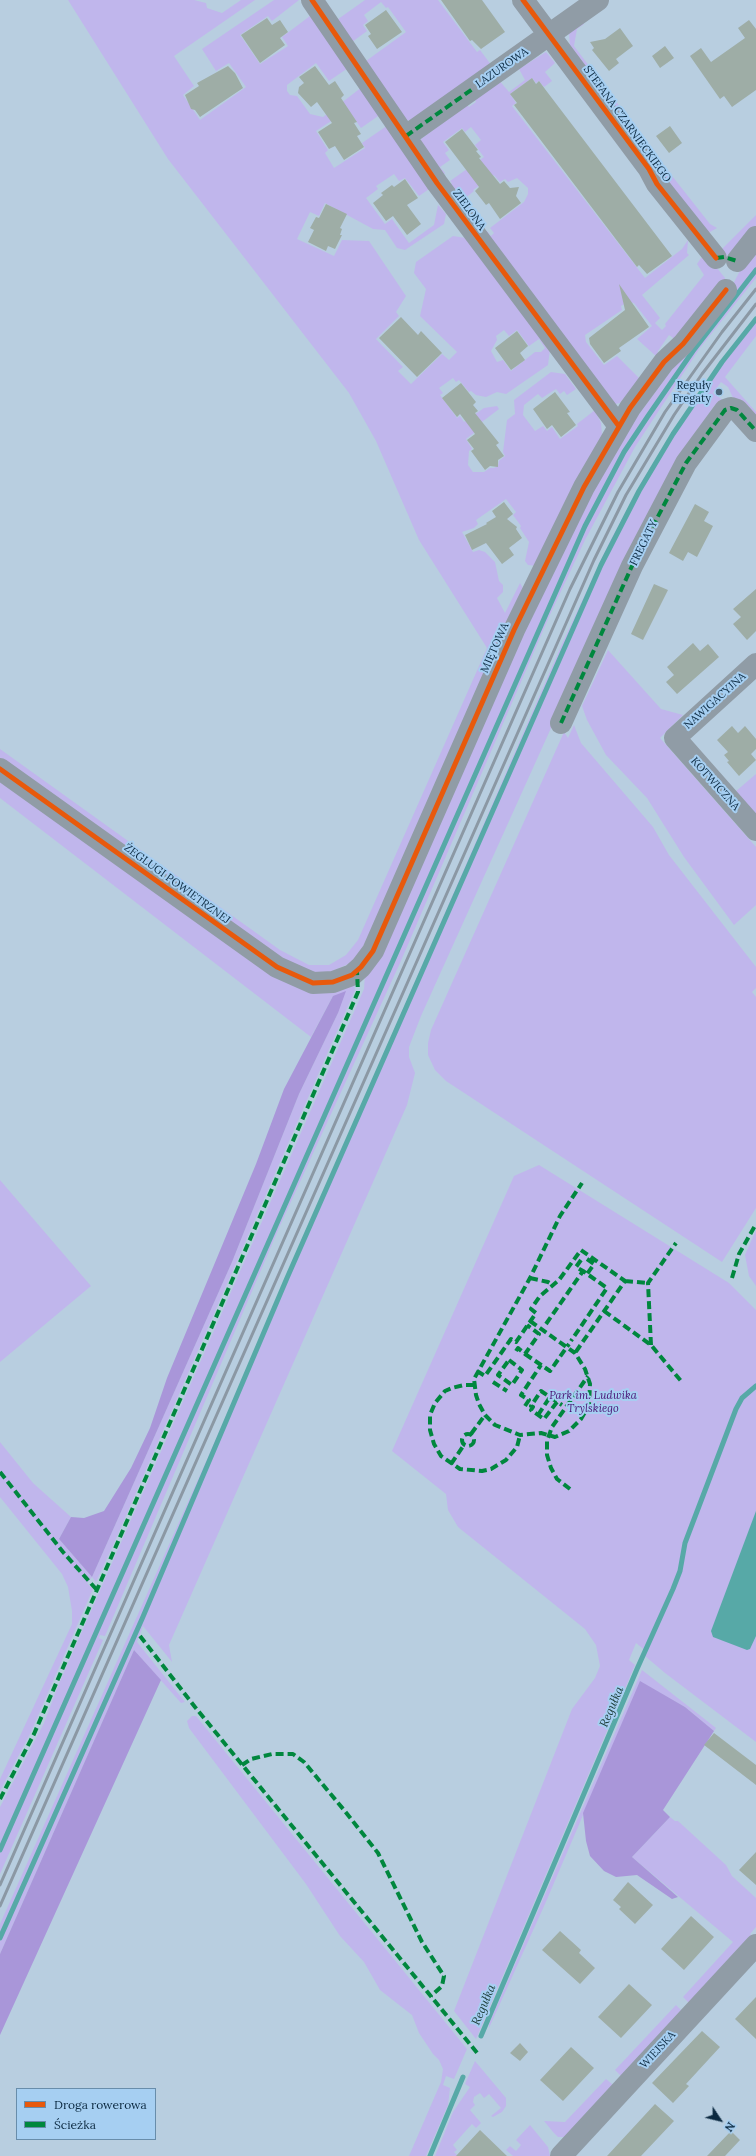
<!DOCTYPE html>
<html>
<head>
<meta charset="utf-8">
<style>
	body { margin:0 }
	#map { position:relative; width:756px; height:2156px; overflow:hidden; background:#b8cee0; font-family:Lora,serif }
	canvas { display:block }
	.legend { position:absolute; left:16px; top:2088px; width:140px; height:52px; box-sizing:border-box; background:#a6cff2; border:1px solid #688dab; margin:0; padding:5px 7px; list-style:none; font-size:12px; color:#0b2940 }
	.legend li { display:flex; align-items:center; gap:8px; height:20px }
	.legend b { width:20px; border:1px solid #688dab }
	.north { position:absolute; left:700px; top:2100px; width:40px; height:40px; -webkit-text-stroke:3px #a6cff2; paint-order:stroke; rotate:125deg; font-size:11px; font-weight:700; line-height:16px; text-align:center; color:#0b2940 }
	.north::after { content:''; display:block; margin:auto; width:14px; height:18px; background:#0b2940; clip-path:polygon(50% 0,100% 100%,50% 72%,0 100%) }
</style>
</head>
<body>
<div id="map">
<canvas width="756" height="2156"></canvas>
<ul class="legend">
<li><b style="height:5px;background:#e8590c"></b>Droga rowerowa</li>
<li><b style="height:5px;background:#00873e"></b>Ścieżka</li>
</ul>
<div class="north">N</div>
</div>
<script>
const context = document.querySelector('canvas').getContext('2d');
context.lineJoin = 'round';
function paint(path, color) {
  context.fillStyle = color;
  context.fill(path, 'evenodd');
}
function shape(rows) {
  const path = new Path2D();
  for (const r of rows) {
    if (r.length === 3) {
      path.moveTo(r[0] + r[2], r[1]);
      path.arc(r[0], r[1], r[2], 0, 2 * Math.PI);
      continue;
    }
    path.moveTo(r[0], r[1]);
    for (let i = 2; i < r.length; i += 2) path.lineTo(r[i], r[i + 1]);
  }
  return path;
}
function stroke(path, color, width, dash) {
  context.strokeStyle = color;
  context.lineWidth = width;
  context.lineCap = dash ? 'butt' : 'round';
  context.setLineDash(dash || []);
  context.stroke(path);
}
function write(font, color, halo, rows, align = 'center') {
  context.font = font + ' Lora,serif';
  context.lineWidth = 4;
  context.setLineDash([]);
  context.textBaseline = 'middle';
  context.strokeStyle = halo;
  context.fillStyle = color;
  for (const [text, x, y, turn = 0] of rows) {
    context.save();
    context.translate(x, y);
    context.rotate((+turn || 0) * Math.PI / 180);
    context.textAlign = isNaN(turn) ? turn : align;
    if (halo) context.strokeText(text, 0, 0);
    context.fillText(text, 0, 0);
    context.restore();
  }
}
paint(shape([
	[68,0,194,0,206,3,207,8,222,13,241,0,255,0,174,56,194,86,183,95,200,120,246,87,229,63,216,71,202,49,274,0,299,0,272,21,268,16,240,35,260,64,288,46,282,37,310,16,348,68,329,81,316,63,287,85,287,91,290,95,297,96,310,114,323,117,362,87,381,114,361,128,348,110,316,131,328,150,325,153,334,168,365,148,362,143,391,123,432,187,419,196,405,178,399,181,394,174,376,186,378,189,366,198,385,224,392,219,409,243,434,225,438,205,446,214,444,224,405,250,397,248,385,230,373,229,325,203,319,216,310,212,297,239,334,256,342,240,369,241,406,296,396,312,399,316,376,339,403,367,398,371,411,384,442,354,449,360,457,352,420,316,426,289,414,273,416,262,453,236,466,238,550,349,548,365,506,394,497,392,486,397,476,395,471,391,469,392,459,380,456,382,453,378,439,388,443,393,440,395,443,399,457,418,460,416,464,422,484,408,497,406,499,409,482,422,484,425,466,439,472,449,469,451,468,465,473,472,484,472,490,468,494,468,498,466,499,461,505,456,503,452,507,420,515,414,514,400,551,372,565,374,576,389,567,395,564,391,560,394,556,389,542,398,538,394,524,405,523,415,535,431,543,426,547,431,552,427,560,439,578,426,577,424,595,410,601,423,602,435,537,566,528,565,525,561,529,542,520,528,521,526,513,515,516,512,506,499,476,520,478,524,474,528,462,532,473,552,479,550,485,552,495,562,499,581,503,585,503,592,497,598,505,613,520,583,524,590,376,927,353,962,323,975,291,967,0,763,0,749,280,950,309,965,329,965,346,955,358,940,487,648,419,540,376,441,349,393,168,159],
	[504,330,509,336,517,330,529,346,539,339,545,348,541,352,535,352,511,371,503,360,497,362,491,351,497,340,496,336],
	[365,0,438,0,477,52,480,50,492,66,411,121,406,120,334,22],
	[381,2,386,8,388,7,406,32,366,61,352,42,367,31,363,25,368,21,364,15],
	[581,21,584,24,577,29,574,46,660,160,656,164,570,47,569,33],
	[546,52,555,63,545,72,552,81,544,87,539,81,536,83,532,78,510,94,516,103,512,106,645,278,682,249,688,240,687,253,689,255,642,295,660,318,655,323,662,330,666,326,665,324,704,275,697,264,701,258,705,258,713,263,725,278,725,281,676,340,669,335,658,351,657,357,637,339,652,326,634,303,628,302,621,306,622,310,585,335,586,342,604,365,617,356,640,379,620,403,615,404,482,233,487,231,491,236,494,233,490,228,524,202,528,194,528,188,517,178,508,182,505,179,500,182,494,175,473,190,474,191,464,199,475,214,469,218,447,186,452,183,450,181,484,157,475,145,481,140,471,127,465,132,462,128,443,142,449,150,445,153,450,160,440,167,445,173,441,177,421,142,421,139,467,105,469,107,476,102,474,98,498,79,509,92,525,80,519,69],
	[665,167,710,224,717,228,703,236,661,170],
	[756,215,756,229,733,254,724,255,718,253],
	[756,246,756,278,700,348,635,447,585,540,549,617,400,963,279,1228,105,1636,100,1635,99,1638,103,1640,0,1874,0,1807,44,1723,58,1686,364,989,365,975,495,693,614,448,729,292,745,261],
	[756,316,756,336,725,377,756,412,756,416,734,400,728,387,721,382,713,393,724,401,714,406,694,437,598,624,421,1016,409,1047,409,1057,415,1073,407,1105,169,1645,172,1662,143,1626,137,1642,185,1702,181,1703,134,1650,0,1954,0,1924,208,1457,562,644,607,547,642,481,700,391],
	[608,650,661,709,683,715,660,738,756,847,756,905,734,925,684,857,647,798,606,755,587,720,582,706],
	[574,725,581,743,653,827,669,855,756,967,756,988,752,992,756,997,756,1208,722,1262,446,1081,435,1070,428,1055,428,1043,431,1030,564,732,568,738],
	[756,774,756,817,735,792],
	[0,776,279,977,354,985,355,990,115,1541,96,1582,92,1577,87,1583,93,1589,31,1732,0,1791,0,1779,72,1624,72,1611,68,1587,62,1574,0,1497,0,1442,33,1483,71,1517,59,1539,92,1577,232,1262,299,1094,338,1013,333,996,311,1037,0,798],
	[539,1165,729,1283,756,1310,756,1742,665,1673,645,1656,647,1652,636,1643,629,1660,635,1665,476,2039,454,2011,572,1709,595,1678,600,1666,596,1645,585,1629,458,1527,448,1510,446,1494,392,1451,514,1176],
	[0,1180,91,1286,0,1362],
	[756,1230,756,1286,749,1276,745,1255],
	[642,1670,716,1728,714,1731,685,1707,640,1682,545,1904,489,2028,489,2024],
	[192,1716,196,1716,467,2049,454,2079,446,2076,443,2085,450,2088,448,2105,426,2156,409,2156,441,2082,443,2069,439,2060,433,2054,419,2033,412,2015,380,1990,364,1962,340,1936,306,1884,189,1728,187,1721],
	[670,1817,675,1821,678,1821,726,1865,732,1876,756,1898,756,1927,750,1934,754,1938,689,2003,683,1997,733,1942,632,1857],
	[676,2005,682,2011,621,2076,615,2070],
	[475,2061,506,2098,506,2106,502,2112,493,2117,491,2116,501,2108,489,2094,484,2098,480,2093,474,2097,473,2102,475,2105,470,2110,481,2123,476,2128,472,2124,453,2145,457,2150,454,2152,458,2156,435,2156,453,2112,470,2087,465,2084],
	[606,2079,612,2084,613,2089,565,2137,558,2137,553,2132,544,2121,565,2122],
	[530,2125,548,2147,550,2156,513,2156,506,2150,510,2146,516,2151,521,2145,516,2140]
]), '#c0b6ec');
paint(shape([
	[346,991,338,1013,299,1094,232,1262,92,1577,59,1539,71,1517,84,1518,104,1511,131,1468,150,1428,167,1378,256,1164,284,1089,333,996],
	[134,1650,161,1680,0,2035,0,1954],
	[640,1681,685,1707,714,1731,663,1810,670,1817,632,1857,678,1897,672,1899,637,1875,616,1877,604,1871,590,1856,586,1841,583,1813]
]), '#a996d9');
paint(shape([
	[756,1511,756,1636,750,1649,747,1650,713,1637,711,1631]
]), '#57a9a7');
stroke(shape([
	[0,1850,585,526,624,452,648,416,693,351,756,270],
	[0,1938,142,1619,287,1278,601,565,639,491,673,434,722,362,756,319],
	[481,2036,637,1669,673,1589,680,1571,685,1543,736,1409,742,1398,756,1386],
	[430,2156,463,2077]
]), '#57a9a7', 5);
paint(shape([
	[441,0,482,0,505,32,481,49,472,40,470,41],
	[386,10,402,32,377,49,368,36,371,34,365,25],
	[267,18,272,25,280,20,288,32,280,38,285,45,260,63,241,35],
	[749,20,756,29,756,90,732,107,724,96,720,99,690,56,701,48,711,62,745,38,738,28],
	[620,28,633,46,616,59,619,63,609,71,592,50,594,48,590,42,605,39],
	[665,46,674,58,660,68,652,56],
	[228,66,235,73,243,88,200,117,195,110,191,109,185,95,199,86,197,83],
	[315,66,329,85,335,81,344,95,341,98,357,122,354,123,361,134,357,136,364,147,344,160,335,146,329,149,318,132,332,123,317,102,311,107,298,93,299,87,304,83,299,77],
	[532,78,536,84,539,81,548,93,672,256,647,274,639,265,637,267,514,105,517,103,510,94],
	[670,126,682,143,669,153,656,136],
	[462,129,478,150,476,151,481,157,479,158,500,184,504,181,510,188,519,187,516,196,521,203,500,219,489,203,486,205,475,191,479,187,445,142],
	[405,179,418,198,407,205,421,224,407,235,393,216,386,221,373,203,383,195,381,193,392,185,394,187],
	[326,204,347,214,340,228,342,229,340,235,342,235,335,249,328,246,326,251,308,242,314,230,310,228,316,217,319,218],
	[619,284,649,327,619,348,621,351,604,363,590,344,589,338,625,310],
	[401,317,418,335,421,331,442,353,417,377,379,338],
	[517,331,528,346,520,353,525,360,511,370,495,348],
	[461,383,476,402,473,405,478,411,475,413,499,443,496,445,504,456,498,460,498,467,490,466,485,470,471,451,474,449,467,440,475,434,460,414,457,417,442,398],
	[555,392,570,412,567,413,576,425,561,437,552,425,547,429,533,409],
	[504,502,513,514,507,519,517,527,516,529,522,538,509,548,514,555,502,564,486,543,472,550,465,535,487,524,486,523,496,517,492,511],
	[695,504,709,512,704,521,713,526,697,557,688,552,683,561,669,553],
	[654,584,668,590,643,640,631,634],
	[756,589,756,631,747,640,733,624,741,617,733,609],
	[693,643,700,651,708,644,719,657,677,694,666,682,674,675,667,667],
	[732,726,738,733,745,726,756,739,756,749,751,754,756,760,739,776,727,762,729,761,724,755,728,752,717,740],
	[714,1733,756,1765,756,1785,704,1745],
	[756,1852,756,1885,739,1870],
	[628,1882,653,1905,635,1924,619,1909,621,1907,613,1900],
	[691,1916,714,1937,684,1970,661,1949],
	[560,1931,581,1950,579,1953,595,1968,580,1984,542,1950],
	[629,1984,652,2005,621,2038,598,2017],
	[756,1997,756,2039,735,2019],
	[702,2031,720,2047,686,2084,689,2086,673,2103,652,2083],
	[520,2043,528,2052,520,2061,510,2053],
	[571,2047,594,2068,563,2101,540,2080],
	[655,2104,674,2121,641,2156,607,2156],
	[480,2130,507,2156,456,2156],
	[731,2131,740,2140,725,2156,707,2156]
]), '#9eada6');
stroke(shape([
	[312,0,437,183,618,425],
	[523,0,649,169,657,184,716,258],
	[406,136,598,0],
	[737,261,756,237],
	[756,664,675,738,756,830],
	[561,723,632,566,686,463,725,410,731,408,737,410,756,431],
	[0,769,277,967,313,983,333,982,352,975,361,967,373,951,514,630,584,487,630,408,664,362,683,344,726,290],
	[561,2156,756,1945]
]), '#909ca6', 22);
stroke(shape([
	[0,1885,570,589,618,492,665,412,722,332,756,289],
	[0,1906,594,560,626,495,674,415,702,374,756,304]
]), '#8b98a4', 3);
stroke(shape([
	[406,136,474,88],
	[716,258,724,257,737,261],
	[561,723,632,566,686,463,725,410,731,408,737,410,756,431],
	[587,1259,594,1264,587,1274],
	[581,1260,576,1267,583,1271],
	[530,1278,548,1282,553,1285],
	[732,1278,739,1254,756,1224],
	[625,1281,648,1283],
	[604,1311,651,1345,681,1381],
	[530,1321,575,1353,585,1369,590,1384,589,1405,581,1419,569,1431,555,1437,541,1433,520,1435,495,1425,485,1415,479,1404,476,1395,474,1379,530,1278,560,1216,582,1183],
	[546,1324,583,1271,607,1288,571,1341],
	[651,1345,648,1283,676,1243],
	[516,1351,518,1348,525,1354,539,1334,527,1325],
	[525,1354,550,1371,569,1344],
	[509,1360,522,1370,512,1385,498,1375,509,1360],
	[477,1371,485,1376,511,1339,516,1342,536,1313,531,1309,540,1296,559,1280,581,1250,625,1281,575,1353],
	[493,1382,507,1391],
	[474,1385,464,1385,452,1388,445,1391,435,1403,430,1415,430,1430,434,1444,441,1456,460,1469,482,1471,491,1469,506,1460,517,1447,520,1435],
	[557,1402,544,1419,531,1410,533,1407,531,1406,541,1391,562,1405],
	[525,1406,529,1400,521,1395,541,1365],
	[538,1415,550,1397],
	[468,1440,6],
	[471,1434,485,1415],
	[451,1464,464,1445],
	[0,1472,63,1552,96,1589],
	[570,1489,557,1479,551,1468,547,1455,547,1441,552,1427,588,1376],
	[140,1636,195,1707,478,2054],
	[242,1765,251,1759,272,1754,293,1754,304,1762,344,1810,378,1853,422,1942,444,1976,442,1986,431,1996],
	[0,1799,34,1734,358,992,357,972]
]), '#00873e', 4, [8, 4]);
stroke(shape([
	[312,0,437,183,618,425],
	[523,0,649,169,657,184,716,258],
	[0,769,277,967,313,983,333,982,352,975,361,967,373,951,514,630,584,487,630,408,664,362,683,344,726,290]
]), '#e8590c', 5);
for (const [x, y, r, color] of [
	[719,392,4,"#486378"]
]) {
  const dot = new Path2D();
  dot.arc(x, y, r, 0, 2 * Math.PI);
  context.fillStyle = color;
  context.fill(dot);
  stroke(dot, '#a6cff2', 1.5);
}
write('11px', '#0b2940', '#a6cff2', [
	["LAZUROWA",502,68,-35],
	["STEFANA CZARNIECKIEGO",627,124,54],
	["ZIELONA",469,210,54],
	["FREGATY",644,543,-64],
	["MIĘTOWA",495,648,-66],
	["NAWIGACYJNA",715,701,-42],
	["KOTWICZNA",715,784,48],
	["ŻEGLUGI POWIETRZNEJ",177,884,36],
	["WIEJSKA",658,2050,-47]
]);
write('11px', '#0b2940', '#a6cff2', [
	["Reguły",711,386],
	["Fregaty",711,399]
], 'right');
write('italic 11px', '#491274', '#a6cff2', [
	["Park im. Ludwika",593,1396],
	["Trylskiego",593,1409]
]);
write('italic 12px', '#1f3f3b', '#a6cff2', [
	["Regułka",612,1707,-67],
	["Regułka",484,2005,-67]
]);
</script>
</body>
</html>
